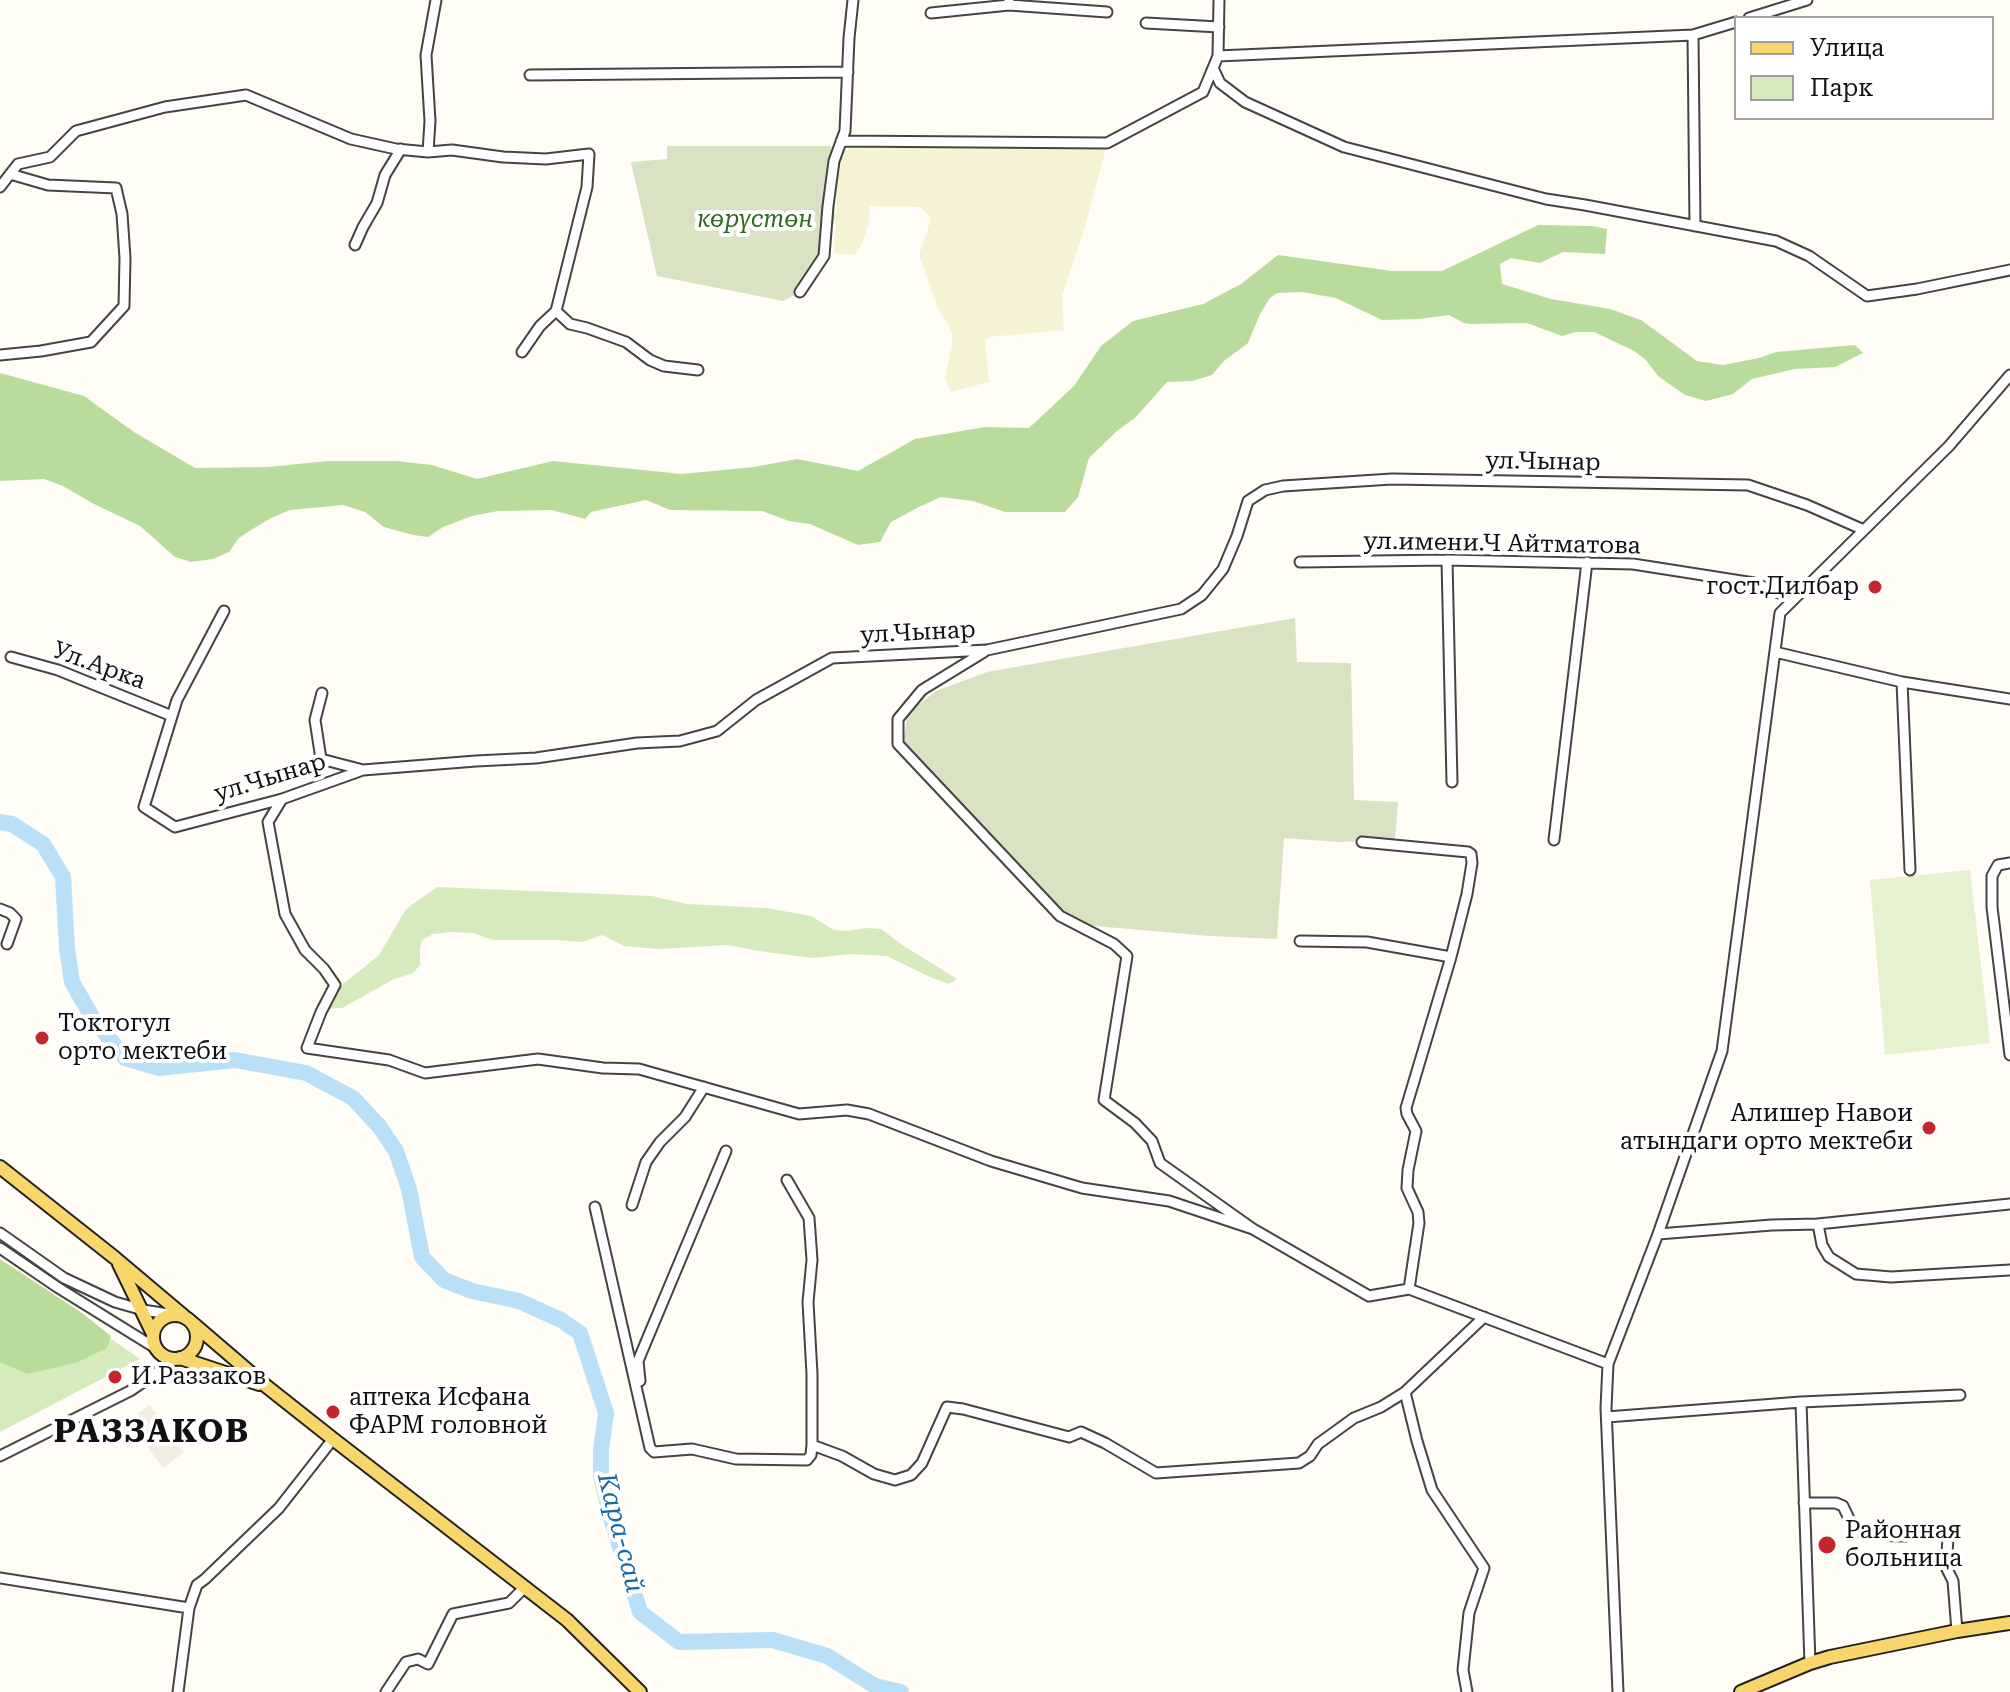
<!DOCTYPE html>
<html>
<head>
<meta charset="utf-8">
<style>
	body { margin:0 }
	#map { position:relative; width:2010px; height:1692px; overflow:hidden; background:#fffdf5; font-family:"Roboto Serif",serif }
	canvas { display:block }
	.legend { position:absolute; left:1734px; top:16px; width:260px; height:104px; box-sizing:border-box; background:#fff; border:2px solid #a0a0a0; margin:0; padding:10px 14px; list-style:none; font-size:24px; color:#111 }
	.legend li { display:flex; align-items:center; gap:16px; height:40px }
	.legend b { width:40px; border:2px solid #a0a0a0 }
</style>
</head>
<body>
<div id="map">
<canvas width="2010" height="1692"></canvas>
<ul class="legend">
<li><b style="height:10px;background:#f9d66b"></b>Улица</li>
<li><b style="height:22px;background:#d5ebbd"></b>Парк</li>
</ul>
</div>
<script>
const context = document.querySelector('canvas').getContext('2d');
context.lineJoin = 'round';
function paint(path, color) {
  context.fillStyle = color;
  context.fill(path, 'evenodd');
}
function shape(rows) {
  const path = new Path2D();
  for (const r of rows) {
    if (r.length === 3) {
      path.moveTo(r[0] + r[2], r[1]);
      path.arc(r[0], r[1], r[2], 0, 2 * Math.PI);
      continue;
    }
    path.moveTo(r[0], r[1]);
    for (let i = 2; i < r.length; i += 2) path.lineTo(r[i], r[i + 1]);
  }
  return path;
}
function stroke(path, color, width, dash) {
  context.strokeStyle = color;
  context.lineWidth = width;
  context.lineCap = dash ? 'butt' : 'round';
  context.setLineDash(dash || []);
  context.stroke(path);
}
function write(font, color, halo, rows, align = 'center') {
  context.font = font + ' "Roboto Serif",serif';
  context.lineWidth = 8;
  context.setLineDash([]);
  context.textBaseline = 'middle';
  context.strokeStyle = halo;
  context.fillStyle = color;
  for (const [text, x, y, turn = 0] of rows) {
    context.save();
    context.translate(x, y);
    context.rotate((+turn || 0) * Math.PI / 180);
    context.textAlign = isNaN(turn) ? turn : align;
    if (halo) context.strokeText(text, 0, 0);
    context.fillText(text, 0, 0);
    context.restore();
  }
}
paint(shape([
	[877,146,1106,148,1085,227,1062,296,1064,330,989,337,985,340,989,382,951,392,945,379,952,345,952,332,937,306,919,255,931,219,921,207,870,206,869,222,862,244,855,255,834,253,838,176,843,151,851,148]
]), '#f6f3d4');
paint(shape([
	[437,887,652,896,687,904,766,908,811,916,834,930,846,931,868,928,881,929,904,946,957,979,949,984,930,977,887,956,852,954,812,958,759,951,727,945,658,949,624,946,603,935,581,942,557,940,493,940,473,933,452,932,433,934,422,940,420,949,420,965,413,973,394,979,342,1008,325,1009,331,994,379,955,406,909],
	[0,1261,140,1359,0,1432]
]), '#d5ebbd');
paint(shape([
	[1538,225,1592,226,1607,229,1605,254,1563,252,1540,263,1511,258,1500,264,1502,284,1551,299,1610,309,1641,320,1697,361,1723,365,1759,358,1776,352,1855,345,1863,353,1835,367,1795,369,1752,379,1733,394,1706,401,1685,395,1658,376,1646,360,1634,351,1594,332,1576,332,1562,336,1527,323,1471,324,1464,323,1449,315,1418,319,1382,320,1336,298,1302,292,1277,293,1270,298,1260,314,1248,343,1224,361,1212,375,1192,381,1167,382,1135,418,1118,430,1089,458,1078,497,1065,512,1005,512,973,501,941,497,917,508,891,522,880,542,858,545,810,524,789,521,762,511,670,510,646,500,591,512,585,519,552,510,498,511,472,516,443,527,428,537,413,535,384,527,365,512,343,505,290,510,271,518,251,530,239,538,229,552,213,559,191,562,175,557,140,526,92,503,63,486,44,479,0,481,0,373,84,396,134,432,195,468,268,467,328,461,396,461,432,465,477,479,553,461,682,474,754,467,797,459,858,471,915,439,985,427,1029,428,1074,386,1101,346,1133,321,1203,304,1241,284,1278,255,1392,271,1442,271],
	[0,1259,82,1313,111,1336,107,1348,78,1362,28,1374,0,1362]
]), '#b9dc9c');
paint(shape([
	[667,146,831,146,835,219,812,286,783,301,657,276,631,162,667,159],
	[1295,618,1297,662,1351,663,1354,800,1398,802,1395,840,1339,842,1284,838,1277,939,1210,936,1072,924,981,831,903,741,908,713,936,691,987,672]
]), '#d9e3c4');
paint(shape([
	[1970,870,1990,1043,1885,1055,1870,880]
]), '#e6f2cf');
paint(shape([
	[150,1405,184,1452,163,1468,128,1421]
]), '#f1ede2');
stroke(shape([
	[0,822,12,824,43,844,63,877,67,949,72,982,92,1017,125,1058,159,1068,235,1060,306,1073,353,1098,379,1126,396,1151,409,1189,422,1257,444,1280,472,1291,519,1301,561,1320,580,1333,606,1413,601,1450,601,1476,611,1518,640,1612,679,1642,773,1640,827,1656,875,1686,901,1692]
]), '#b9e0f7', 16);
const minor = shape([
	[1009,0,1009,5,1107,12],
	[931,13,1009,5],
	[1749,18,1807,0],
	[1146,23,1219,27],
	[1693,35,1695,226],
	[1218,56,1693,35,1736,22],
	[1213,68,1220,83,1245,102,1344,147,1546,199,1585,205,1776,241,1809,256,1867,296,1917,289,2010,270],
	[530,75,848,72],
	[841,141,1107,143,1203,92,1218,56,1219,0],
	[428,152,452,150,503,157,546,159,589,154,587,187,556,311,540,326,522,352],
	[0,187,18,164,50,157,76,131,165,107,246,95,351,139,396,149,428,152,430,121,426,55,436,0],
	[355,245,363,227,377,203,385,175,401,149],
	[800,292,824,256,828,206,834,161,845,131,849,38,853,0],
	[556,311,570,324,587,328,626,342,650,360,664,366,698,370],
	[0,355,41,351,91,342,124,306,125,258,122,214,116,188,48,185,10,174],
	[1447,560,1452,782],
	[1300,562,1447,560,1633,564,1754,583,1794,599],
	[224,611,177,700,144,807,175,827,282,799,363,770,476,761,536,758,637,743,680,741,717,731,756,700,832,658,987,650,1181,609,1202,595,1223,569,1237,536,1248,501,1265,490,1283,486,1392,479,1748,485,1807,505,1864,530],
	[984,652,922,690,898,719,898,744,1060,916,1114,944,1127,956,1104,1100,1135,1123,1152,1141,1160,1163,1253,1229,1369,1296,1409,1289,1608,1364],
	[1775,652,1902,682,2010,699],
	[11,657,58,670,172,716],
	[1902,682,1910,870],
	[322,693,315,720,321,759,363,770],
	[282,799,268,822,285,914,305,950,324,969,335,985,321,1012,307,1048,389,1060,425,1073,538,1059,603,1068,639,1069,799,1114,847,1110,869,1114,991,1161,1082,1188,1169,1201,1253,1229],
	[1554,840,1587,562],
	[2010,863,1998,865,1992,876,1992,907,2010,1055],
	[0,909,10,913,16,919,7,944],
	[1300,941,1367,942,1451,957,1467,894,1472,863,1471,854,1468,852,1362,842],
	[787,1180,809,1218,812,1260,808,1302,812,1374,812,1445,842,1456,874,1474,895,1480,911,1475,922,1463,947,1407,963,1409,1069,1437,1081,1432,1105,1443,1156,1473,1299,1463,1310,1456,1318,1444,1354,1418,1381,1407,1405,1392,1484,1317],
	[632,1205,646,1162,660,1142,685,1117,704,1087],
	[595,1207,650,1448,654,1452,692,1449,736,1459,807,1460,811,1455,812,1445],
	[1818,1224,1822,1245,1829,1257,1856,1274,1891,1277,2010,1270],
	[0,1233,64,1278,115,1302,143,1310,175,1315],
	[1658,1234,1772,1225,1818,1224,2010,1204],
	[0,1248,57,1287,157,1349],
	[1409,1289,1419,1223,1418,1212,1407,1188,1408,1170,1416,1131,1407,1114,1406,1108,1451,957],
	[640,1381,638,1361,726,1151],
	[1405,1392,1417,1441,1432,1490,1484,1568,1469,1613,1463,1670,1467,1692],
	[1801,1402,1810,1663],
	[1607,1417,1801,1402,1960,1395],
	[0,1456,130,1391,161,1370,170,1358],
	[1804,1503,1836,1503,1843,1506,1852,1525,1865,1535,1906,1536,1914,1531,1938,1530,1944,1533,1948,1539,1946,1567,1953,1581,1957,1631],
	[0,1578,189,1608],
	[178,1692,189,1608,197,1585,205,1579,279,1508,333,1439],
	[386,1692,406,1662,418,1659,428,1664,453,1614,509,1603,525,1587],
	[1618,1692,1606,1408,1608,1364,1658,1234,1722,1051,1780,613,1949,446,2010,375]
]);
const major = shape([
	[0,1167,115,1258,185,1317],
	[119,1264,153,1334],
	[175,1337,22],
	[189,1320,266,1386,333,1439,567,1620,640,1692],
	[180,1358,259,1384],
	[1741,1692,1810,1663,1830,1657,1957,1631,2010,1623]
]);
stroke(minor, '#444', 13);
stroke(major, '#222', 16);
stroke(minor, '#fff', 9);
stroke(major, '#f9d66b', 12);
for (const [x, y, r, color] of [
	[1875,587,8,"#c4262e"],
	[42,1038,8,"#c4262e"],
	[1929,1128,8,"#c4262e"],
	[115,1377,8,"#c4262e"],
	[333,1412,8,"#c4262e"],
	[1827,1545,10,"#c4262e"]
]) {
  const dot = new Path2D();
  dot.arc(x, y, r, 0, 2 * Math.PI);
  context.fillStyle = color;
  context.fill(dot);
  stroke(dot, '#fff', 3);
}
write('italic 24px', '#2f6b1f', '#fff', [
	["көрүстөн",755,220]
]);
write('24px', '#111', '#fff', [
	["ул.Чынар",1543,462,1],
	["ул.имени.Ч Айтматова",1502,544,1],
	["ул.Чынар",918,633,-3],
	["Ул.Арка",99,666,20],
	["ул.Чынар",270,778,-17]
]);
write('24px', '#111', '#fff', [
	["гост.Дилбар",1859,587,"right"],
	["Токтогул",58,1024],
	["орто мектеби",58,1052],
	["Алишер Навои",1913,1114,"right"],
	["атындаги орто мектеби",1913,1142,"right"],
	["И.Раззаков",131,1377],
	["аптека Исфана",349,1398],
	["ФАРМ головной",349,1426],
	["Районная",1845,1531],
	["больница",1845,1559]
], 'left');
write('italic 26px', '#1768a6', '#fff', [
	["Кара-сай",620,1533,76]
]);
context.letterSpacing = '2px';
write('bold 32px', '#111', '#fff', [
	["РАЗЗАКОВ",152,1433]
]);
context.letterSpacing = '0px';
</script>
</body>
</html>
